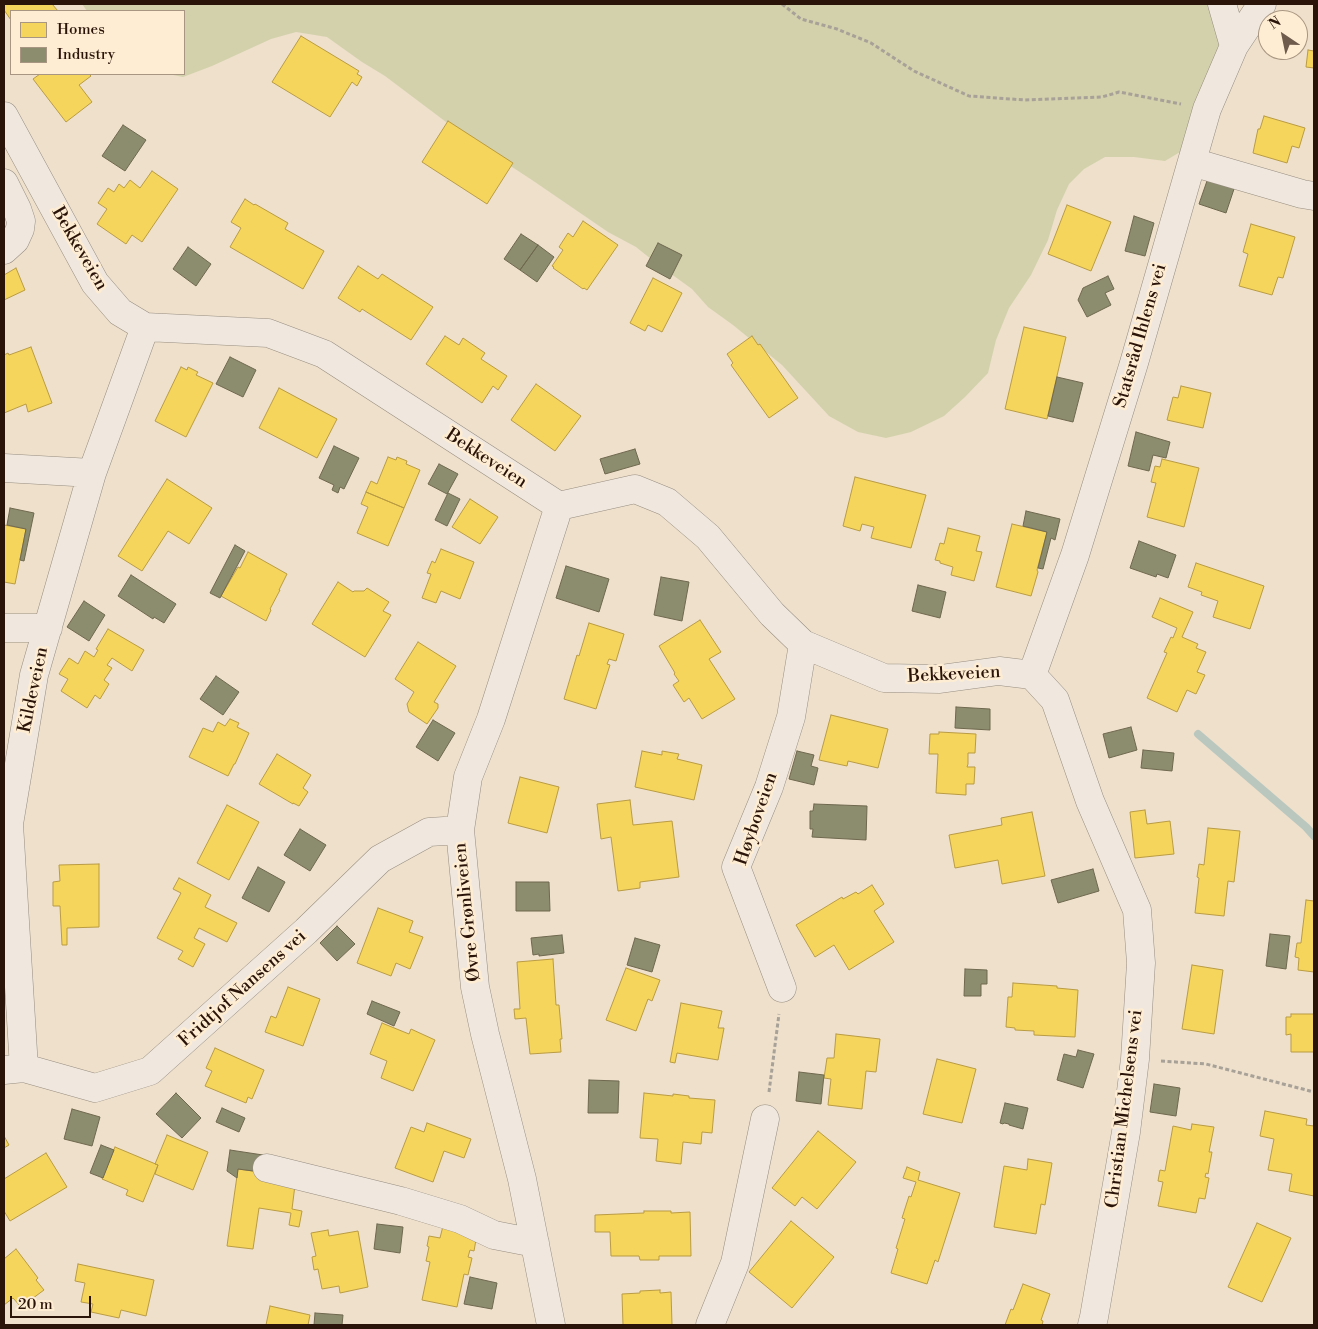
<!DOCTYPE html>
<html>
<head>
<meta charset="utf-8">
<style>
	body { margin:0 }
	#map { position:relative; width:1318px; height:1329px; overflow:hidden; background:#eee0cb; font-family:"Libre Bodoni",serif }
	canvas { display:block }
	.frame { position:absolute; inset:0; border:5px solid #2a1308; pointer-events:none }
	.legend { position:absolute; left:10px; top:10px; width:175px; height:65px; box-sizing:border-box; background:#feedd3; border:1px solid #a99682; margin:0; padding:6px 9px; list-style:none; font-size:15px; color:#2a1308 }
	.legend li { display:flex; align-items:center; gap:10px; height:25px }
	.legend b { width:25px; border:1px solid #a99682 }
	.north { position:absolute; left:1258px; top:10px; width:50px; height:50px; box-sizing:border-box; background:#feedd3; border:1px solid #a99682; border-radius:50%; rotate:326deg; font-size:14px; font-weight:700; line-height:20px; text-align:center; color:#2a1308 }
	.north::after { content:''; display:block; margin:auto; width:18px; height:22px; background:#6f5b4c; clip-path:polygon(50% 0,100% 100%,50% 72%,0 100%) }
	.scale { position:absolute; left:10px; top:1296px; width:81px; height:22px; box-sizing:border-box; border:2px solid #2a1308; border-top:0; padding-left:6px; font-size:15px; line-height:18px; white-space:nowrap; color:#2a1308; -webkit-text-stroke:4px #feedd3; paint-order:stroke }
</style>
</head>
<body>
<div id="map">
<canvas width="1318" height="1329"></canvas>
<div class="frame"></div>
<ul class="legend">
<li><b style="height:14px;background:#f6d55c"></b>Homes</li>
<li><b style="height:14px;background:#8c8c6e"></b>Industry</li>
</ul>
<div class="north">N</div>
<div class="scale">20 m</div>
</div>
<script>
const context = document.querySelector('canvas').getContext('2d');
context.lineJoin = 'round';
function paint(path, color) {
  context.fillStyle = color;
  context.fill(path, 'evenodd');
}
function shape(rows) {
  const path = new Path2D();
  for (const r of rows) {
    path.moveTo(r[0], r[1]);
    for (let i = 2; i < r.length; i += 2) path.lineTo(r[i], r[i + 1]);
  }
  return path;
}
function stroke(path, color, width, dash) {
  context.strokeStyle = color;
  context.lineWidth = width;
  context.lineCap = dash ? 'butt' : 'round';
  context.setLineDash(dash || []);
  context.stroke(path);
}
function write(font, color, halo, rows, align = 'center') {
  context.font = font + ' "Libre Bodoni",serif';
  context.lineWidth = 5;
  context.setLineDash([]);
  context.textBaseline = 'middle';
  context.strokeStyle = halo;
  context.fillStyle = color;
  for (const [text, x, y, turn = 0] of rows) {
    context.save();
    context.translate(x, y);
    context.rotate((+turn || 0) * Math.PI / 180);
    context.textAlign = isNaN(turn) ? turn : align;
    if (halo) context.strokeText(text, 0, 0);
    context.fillText(text, 0, 0);
    context.restore();
  }
}
paint(shape([
	[82,4,1222,4,1232,33,1185,149,1165,161,1134,157,1105,157,1084,169,1069,184,1057,210,1048,240,1031,275,1009,308,996,340,988,373,965,397,944,416,911,432,886,438,858,432,829,416,782,365,733,325,708,307,692,289,656,263,636,247,608,232,532,180,509,165,458,131,385,76,362,62,327,37,296,32,271,39,212,66,183,77,168,74,184,74,184,11,87,11]
]), '#d3d1ac');
const homes = shape([
	[4,4,52,4,58,11,11,11,11,20,4,10,4,4],
	[301,36,359,71,357,74,362,77,357,86,352,82,330,117,272,82,301,36],
	[1308,50,1314,51,1314,68,1306,67,1308,50],
	[40,74,89,74,91,76,79,85,92,102,66,122,33,79,40,74],
	[1264,116,1305,128,1299,148,1292,146,1287,163,1253,153,1258,129,1260,129,1264,116],
	[448,121,513,163,487,204,422,162,448,121],
	[152,171,178,189,142,242,132,235,126,244,97,224,107,209,98,203,108,188,114,192,119,184,124,188,130,180,140,188,152,171],
	[245,199,254,205,255,204,288,223,285,229,324,251,303,289,230,247,241,228,231,222,245,199],
	[1067,205,1111,222,1091,271,1048,254,1067,205],
	[583,221,618,245,587,290,584,288,583,289,553,268,554,267,552,266,563,250,559,247,568,233,573,237,583,221],
	[1251,224,1295,237,1283,278,1278,277,1272,295,1239,286,1248,254,1243,252,1251,224],
	[358,266,378,279,382,274,433,307,411,340,362,309,360,312,338,298,358,266],
	[16,268,25,290,4,300,4,275,16,268],
	[653,278,682,293,662,332,648,325,645,331,630,323,653,278],
	[1024,327,1066,337,1047,419,1005,409,1024,327],
	[445,336,459,345,463,338,485,353,481,359,507,376,498,390,493,386,482,403,426,364,445,336],
	[752,336,758,345,760,344,798,398,769,418,731,365,733,363,727,354,752,336],
	[31,347,52,403,28,412,26,404,4,413,4,355,8,353,9,355,31,347],
	[181,367,187,370,188,367,198,372,196,375,213,383,186,437,155,421,181,367],
	[536,384,581,416,555,451,511,420,536,384],
	[1181,386,1211,393,1203,428,1167,420,1173,397,1178,398,1181,386],
	[279,388,337,419,317,458,259,428,279,388],
	[388,457,396,460,397,457,407,461,406,464,420,470,404,508,366,492,371,481,377,484,388,457],
	[1162,459,1199,468,1184,527,1147,517,1156,483,1151,482,1155,466,1160,467,1162,459],
	[855,477,926,495,911,548,871,538,874,527,862,524,860,531,843,526,855,477],
	[167,479,212,508,189,544,168,531,142,571,118,556,167,479],
	[366,492,404,508,388,546,357,533,368,507,361,504,366,492],
	[470,499,498,517,480,544,452,527,470,499],
	[1012,524,1047,532,1037,570,1038,572,1031,596,996,587,1012,524],
	[4,525,26,529,15,584,4,582,4,525],
	[948,528,980,536,976,551,982,552,974,581,951,575,953,567,940,563,940,561,935,560,940,543,944,544,948,528],
	[441,549,474,562,460,599,441,591,436,603,422,598,431,574,427,573,432,561,435,563,441,549],
	[248,552,287,574,279,590,280,590,270,609,271,610,266,621,221,596,238,567,240,568,248,552],
	[1196,563,1264,586,1250,629,1213,617,1218,601,1201,595,1202,592,1188,587,1196,563],
	[338,582,353,592,354,591,364,591,367,588,389,602,383,611,391,615,365,657,312,624,338,582],
	[1160,598,1193,612,1182,637,1198,644,1196,648,1206,652,1197,672,1205,675,1196,694,1187,690,1177,712,1147,698,1167,653,1164,652,1171,637,1173,638,1177,628,1152,617,1160,598],
	[700,620,721,652,709,659,735,699,702,719,689,698,684,702,673,685,679,681,674,674,675,673,659,646,700,620],
	[589,623,624,634,616,661,609,659,607,664,610,665,596,709,564,699,577,655,579,656,589,623],
	[108,629,144,650,132,671,112,658,107,665,112,668,104,680,109,684,100,699,95,695,87,708,61,691,68,679,59,674,69,658,78,664,85,651,94,657,98,650,96,649,108,629],
	[418,642,456,666,434,702,438,704,438,708,427,724,409,712,407,704,414,692,395,679,418,642],
	[831,715,888,729,878,768,848,761,847,766,819,760,831,715],
	[230,719,239,723,237,727,249,733,235,764,234,764,228,776,189,757,203,728,213,732,218,722,225,726,230,719],
	[939,732,976,734,975,753,968,753,968,764,967,767,975,767,974,784,966,784,966,795,936,793,938,754,929,754,930,734,939,734,939,732],
	[642,751,662,755,662,751,679,754,677,759,702,765,694,800,635,787,642,751],
	[277,754,311,775,303,788,308,792,299,806,293,803,293,804,259,784,277,754],
	[520,777,559,787,547,833,508,823,520,777],
	[630,800,633,825,672,821,679,877,640,882,640,888,618,891,611,837,601,839,597,804,630,800],
	[227,805,259,822,229,880,197,863,227,805],
	[1145,810,1147,824,1170,821,1174,854,1135,858,1130,812,1145,810],
	[1032,812,1045,876,1002,884,998,860,955,868,949,835,1002,825,1001,818,1032,812],
	[1208,828,1240,831,1234,882,1228,881,1224,916,1195,913,1199,878,1197,877,1199,864,1204,865,1208,828],
	[99,864,99,927,67,928,67,945,62,945,60,906,53,906,53,882,60,881,59,865,99,864],
	[179,878,211,895,205,907,237,923,227,942,199,928,194,938,205,944,193,967,178,959,183,951,157,938,181,893,173,889,179,878],
	[872,885,884,904,874,911,894,942,849,970,834,945,815,957,796,925,842,897,843,899,856,892,858,894,872,885],
	[1306,900,1314,901,1314,972,1298,970,1299,958,1295,957,1297,943,1301,943,1306,900],
	[378,908,413,921,409,932,423,937,410,969,396,963,391,976,357,963,378,908],
	[553,959,556,1005,559,1005,562,1039,560,1039,561,1052,530,1054,526,1018,515,1019,514,1009,520,1009,517,962,553,959],
	[1192,965,1223,970,1214,1034,1182,1029,1192,965],
	[626,968,660,980,652,1001,648,999,636,1031,606,1020,626,968],
	[1013,983,1057,986,1057,988,1078,990,1075,1037,1034,1035,1034,1031,1015,1030,1015,1028,1006,1027,1008,997,1012,997,1013,983],
	[288,987,320,999,303,1046,265,1032,271,1016,276,1018,288,987],
	[681,1003,722,1011,718,1028,724,1028,718,1060,677,1053,675,1063,670,1062,681,1003],
	[1291,1014,1314,1014,1314,1052,1291,1052,1291,1034,1286,1035,1286,1017,1291,1017,1291,1014],
	[382,1023,409,1034,411,1029,435,1040,413,1091,381,1078,387,1061,370,1054,382,1023],
	[836,1034,880,1039,876,1072,866,1071,862,1109,828,1105,831,1079,824,1078,827,1058,834,1058,836,1034],
	[215,1048,264,1070,252,1099,248,1097,246,1103,205,1086,212,1071,206,1068,215,1048],
	[937,1059,976,1069,962,1123,923,1114,937,1059],
	[644,1093,673,1096,673,1094,689,1096,689,1098,715,1100,712,1133,702,1132,701,1144,683,1142,681,1164,656,1161,658,1139,640,1138,644,1093],
	[1265,1111,1307,1119,1306,1125,1314,1126,1314,1196,1289,1191,1292,1174,1268,1170,1274,1139,1260,1136,1265,1111],
	[427,1123,471,1139,464,1158,444,1151,433,1182,395,1168,411,1127,424,1132,427,1123],
	[1192,1124,1214,1127,1209,1152,1212,1152,1208,1174,1206,1173,1205,1177,1209,1178,1205,1199,1199,1198,1196,1213,1158,1206,1163,1182,1158,1181,1160,1170,1165,1171,1173,1126,1191,1130,1192,1124],
	[818,1131,856,1162,817,1209,802,1197,795,1206,772,1188,818,1131],
	[167,1135,208,1152,193,1190,155,1174,158,1165,155,1164,167,1135],
	[4,1136,9,1145,4,1148,4,1136],
	[115,1147,158,1165,143,1202,126,1195,128,1190,102,1179,115,1147],
	[46,1153,67,1187,10,1221,4,1211,4,1179,46,1153],
	[1028,1159,1052,1163,1045,1205,1041,1204,1036,1234,994,1227,1004,1166,1027,1170,1028,1159],
	[907,1167,920,1172,918,1180,960,1193,938,1262,935,1260,927,1284,891,1273,898,1249,896,1248,905,1219,902,1218,909,1196,911,1197,916,1182,903,1178,907,1167],
	[238,1169,296,1177,292,1209,302,1211,299,1227,289,1225,291,1213,259,1208,253,1249,227,1246,238,1169],
	[644,1211,671,1211,671,1213,690,1212,691,1256,659,1256,659,1260,640,1260,639,1256,611,1256,610,1232,595,1232,595,1215,644,1213,644,1211],
	[791,1221,834,1257,792,1308,749,1272,791,1221],
	[1257,1223,1291,1238,1262,1302,1228,1287,1257,1223],
	[443,1226,477,1234,474,1251,470,1250,468,1257,472,1258,468,1275,464,1274,457,1307,422,1300,430,1262,426,1261,429,1247,427,1246,429,1236,440,1238,443,1226],
	[328,1230,329,1236,358,1231,368,1287,340,1293,339,1286,322,1289,318,1269,314,1270,312,1257,316,1256,311,1233,328,1230],
	[16,1249,38,1278,36,1280,44,1290,21,1307,13,1298,4,1305,4,1259,16,1249],
	[78,1264,154,1280,146,1316,121,1310,119,1318,91,1312,93,1304,81,1302,85,1283,75,1281,78,1264],
	[1023,1284,1050,1294,1041,1320,1043,1321,1042,1325,1005,1325,1011,1309,1013,1310,1023,1284],
	[660,1290,660,1293,671,1292,672,1325,623,1325,622,1294,640,1293,640,1291,660,1290],
	[270,1306,310,1315,308,1325,266,1325,270,1306]
]);
paint(homes, '#f6d55c');
stroke(homes, '#b99b43', 1);
const industry = shape([
	[123,125,146,140,125,171,102,156,123,125],
	[1208,178,1235,186,1226,213,1199,204,1208,178],
	[1134,216,1154,223,1145,256,1125,251,1134,216],
	[521,234,538,245,520,270,504,259,521,234],
	[658,243,682,255,670,279,646,266,658,243],
	[538,245,554,257,537,282,520,270,538,245],
	[188,247,211,264,196,286,173,269,188,247],
	[1108,276,1114,289,1105,293,1111,305,1087,317,1078,300,1083,288,1108,276],
	[230,357,256,370,243,397,216,384,230,357],
	[1057,377,1083,383,1073,422,1048,416,1057,377],
	[1136,432,1170,442,1166,458,1153,455,1149,471,1128,466,1136,432],
	[334,446,359,458,344,489,340,487,338,493,332,490,334,485,319,478,334,446],
	[635,449,640,464,605,474,600,459,635,449],
	[439,464,458,474,447,494,428,484,439,464],
	[448,493,460,499,447,526,435,520,448,493],
	[10,508,34,513,24,561,20,560,26,529,7,525,10,508],
	[1026,511,1060,519,1055,540,1051,538,1043,569,1038,568,1047,532,1023,526,1026,511],
	[1139,541,1176,555,1168,578,1157,574,1156,577,1130,568,1139,541],
	[235,545,245,551,220,598,210,593,235,545],
	[566,566,609,579,599,612,556,598,566,566],
	[131,575,176,604,164,623,154,617,153,619,118,596,131,575],
	[661,577,689,582,682,621,654,615,661,577],
	[918,585,946,592,940,618,912,611,918,585],
	[84,601,105,615,89,641,67,627,84,601],
	[216,676,239,692,223,715,200,699,216,676],
	[956,707,990,709,990,730,955,728,956,707],
	[433,720,455,733,438,761,416,747,433,720],
	[1131,727,1137,750,1109,758,1103,734,1131,727],
	[1143,750,1174,753,1172,771,1141,768,1143,750],
	[797,751,814,755,811,766,818,768,814,785,789,779,797,751],
	[814,804,867,806,866,840,812,837,813,829,810,829,810,811,813,811,814,804],
	[300,829,326,845,310,871,284,855,300,829],
	[258,867,285,882,269,912,242,898,258,867],
	[1093,869,1099,891,1058,903,1051,880,1093,869],
	[516,882,549,882,550,911,516,911,516,882],
	[337,926,355,944,337,961,320,943,337,926],
	[1270,934,1290,936,1286,969,1266,966,1270,934],
	[562,935,564,953,539,956,539,954,533,955,531,938,562,935],
	[635,938,660,945,652,972,627,965,635,938],
	[965,969,987,970,987,984,981,984,981,996,964,996,965,969],
	[372,1001,400,1012,394,1026,367,1014,372,1001],
	[1078,1050,1094,1054,1083,1088,1057,1080,1064,1054,1076,1057,1078,1050],
	[799,1072,824,1075,821,1104,796,1101,799,1072],
	[589,1080,619,1081,618,1113,588,1113,589,1080],
	[1154,1084,1180,1088,1176,1116,1150,1112,1154,1084],
	[176,1093,201,1118,182,1138,156,1114,176,1093],
	[1005,1103,1028,1108,1023,1129,1009,1125,1009,1124,1004,1123,1003,1124,1000,1123,1005,1103],
	[222,1108,245,1118,239,1132,216,1122,222,1108],
	[72,1109,100,1117,92,1146,64,1139,72,1109],
	[101,1145,114,1150,103,1178,90,1173,101,1145],
	[230,1150,263,1155,261,1172,238,1169,237,1178,227,1171,230,1150],
	[377,1224,403,1227,400,1253,374,1249,377,1224],
	[470,1277,497,1283,492,1309,464,1304,470,1277],
	[315,1313,343,1315,342,1325,314,1325,315,1313]
]);
paint(industry, '#8c8c6e');
stroke(industry, '#6f684f', 1);
stroke(shape([
	[1198,734,1306,827,1314,836]
]), '#bac7bf', 8);
const minor = shape([
	[1222,4,1234,46],
	[4,116,95,283,120,312,145,327,268,333,324,354,559,506,635,489,667,502,708,537,772,614,803,644,884,678,940,679,999,671,1032,675],
	[1192,162,1302,194,1314,196],
	[4,183,17,209,21,221,20,229,15,240,4,250],
	[4,468,92,473],
	[4,628,48,628],
	[1032,675,1075,555,1134,363,1207,109,1234,46,1262,4],
	[1032,675,1055,700,1090,801,1137,910,1141,963,1135,1059,1126,1132,1094,1317,1092,1325],
	[782,988,736,867,769,787,791,717,803,644],
	[24,1068,9,824,34,675,92,473,145,327],
	[4,1070,24,1068,95,1088,150,1071,306,931,380,859,429,832,460,830],
	[267,1168,401,1201,460,1219,494,1235,535,1243],
	[551,1325,522,1179,485,1034,475,987,460,830,468,777,491,719,559,506],
	[710,1325,735,1263,765,1119]
]);
stroke(minor, '#988d80', 29);
stroke(shape([
	[782,4,801,19,837,29,871,43,914,71,969,96,1025,100,1102,97,1119,92,1181,104],
	[1161,1061,1206,1064,1314,1092],
	[769,1092,779,1014]
]), '#a8a198', 3, [4, 2.5]);
stroke(minor, '#f0e8de', 28);
write('18px', '#2a1308', '#feedd3', [
	["Bekkeveien",79,249,60],
	["Statsråd Ihlens vei",1141,336,-74],
	["Bekkeveien",486,459,33],
	["Bekkeveien",954,675,-3],
	["Kildeveien",34,690,-78],
	["Høyboveien",757,819,-71],
	["Øvre Grønliveien",468,912,-96],
	["Fridtjof Nansens vei",243,989,-42],
	["Christian Michelsens vei",1125,1109,-83]
]);
</script>
</body>
</html>
